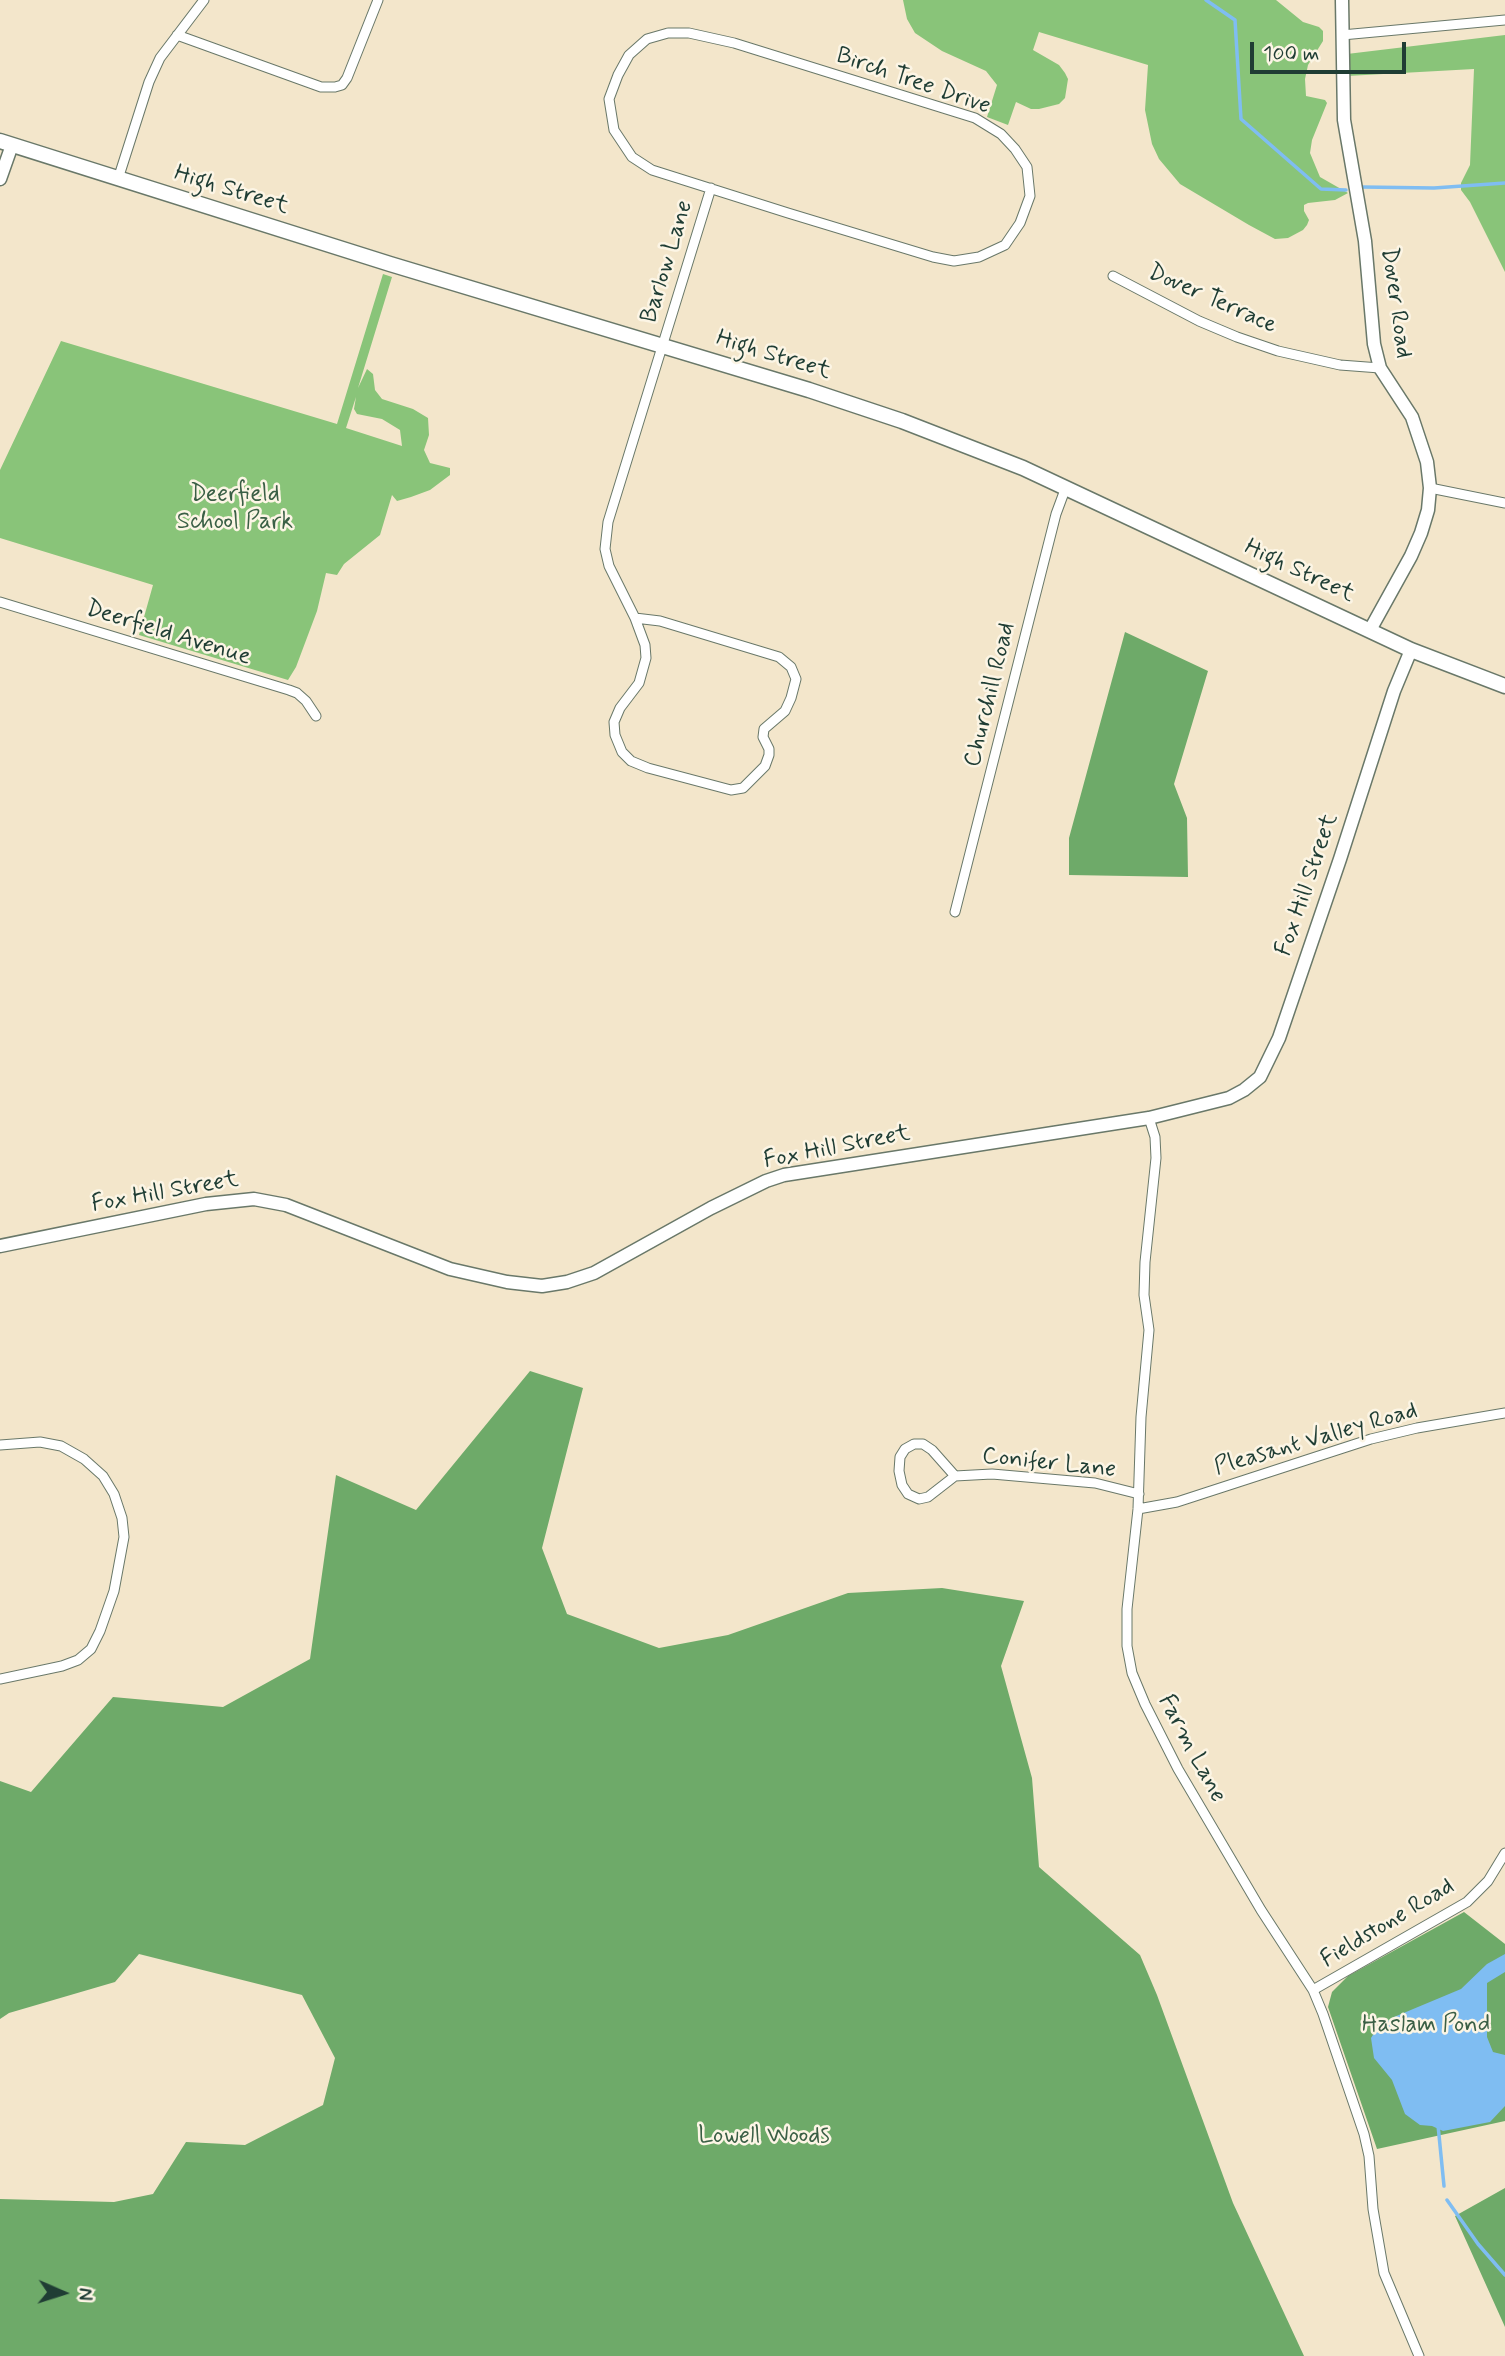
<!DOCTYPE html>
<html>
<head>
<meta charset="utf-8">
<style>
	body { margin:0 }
	#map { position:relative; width:1505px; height:2356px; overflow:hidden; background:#f3e6cb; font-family:Mynerve,sans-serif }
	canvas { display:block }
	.north { position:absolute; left:28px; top:2258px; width:70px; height:70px; -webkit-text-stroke:5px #fcf5e5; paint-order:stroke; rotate:93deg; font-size:19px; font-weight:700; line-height:28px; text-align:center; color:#1f3d34 }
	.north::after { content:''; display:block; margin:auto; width:24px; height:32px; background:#1f3d34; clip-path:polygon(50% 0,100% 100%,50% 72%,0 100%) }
	.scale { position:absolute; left:1250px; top:42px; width:156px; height:32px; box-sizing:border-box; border:4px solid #1f3d34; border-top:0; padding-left:9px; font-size:21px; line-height:24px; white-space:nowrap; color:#1f3d34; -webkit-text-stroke:5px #fcf5e5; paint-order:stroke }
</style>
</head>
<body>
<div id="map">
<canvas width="1505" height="2356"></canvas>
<div class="north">N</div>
<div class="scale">100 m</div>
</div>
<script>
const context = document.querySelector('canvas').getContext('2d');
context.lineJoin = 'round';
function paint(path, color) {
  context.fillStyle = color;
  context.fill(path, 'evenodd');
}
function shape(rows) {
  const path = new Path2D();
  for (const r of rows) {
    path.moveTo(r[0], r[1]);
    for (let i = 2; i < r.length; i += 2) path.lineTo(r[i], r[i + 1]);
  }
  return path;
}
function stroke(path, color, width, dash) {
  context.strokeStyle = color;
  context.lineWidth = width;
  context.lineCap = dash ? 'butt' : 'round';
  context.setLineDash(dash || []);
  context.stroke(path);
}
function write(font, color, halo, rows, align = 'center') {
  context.font = font + ' Mynerve,sans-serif';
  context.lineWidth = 5;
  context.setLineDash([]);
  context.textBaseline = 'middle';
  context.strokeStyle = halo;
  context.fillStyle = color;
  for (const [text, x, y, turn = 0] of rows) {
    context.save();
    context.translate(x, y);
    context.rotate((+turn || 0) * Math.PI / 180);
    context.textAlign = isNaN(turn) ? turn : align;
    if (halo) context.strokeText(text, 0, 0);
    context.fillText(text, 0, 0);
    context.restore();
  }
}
paint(shape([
	[903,0,1276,0,1303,22,1319,27,1323,31,1323,41,1308,65,1305,79,1306,96,1325,100,1327,103,1312,140,1310,153,1320,177,1348,193,1335,200,1308,203,1304,205,1304,211,1309,220,1307,225,1303,230,1288,238,1275,239,1249,225,1180,184,1159,159,1152,144,1145,110,1148,65,1039,32,1033,50,1059,65,1065,73,1068,79,1065,98,1059,104,1039,109,1031,109,1016,102,1008,125,987,117,997,85,986,71,942,51,915,33,907,19],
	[1505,35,1505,272,1470,202,1461,190,1461,183,1470,165,1474,69,1347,76,1347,54],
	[383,274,392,277,358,388,367,369,373,374,375,390,382,399,413,409,428,418,429,435,424,450,430,463,450,468,450,475,430,490,411,497,397,501,392,495,380,535,344,564,337,575,326,573,317,611,296,667,288,680,139,635,153,585,0,538,0,470,61,341,337,424],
	[356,397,354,409,357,414,382,419,400,430,402,446,346,428]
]), '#89c479');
paint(shape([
	[1125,632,1208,671,1174,784,1187,818,1188,877,1069,875,1069,838],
	[530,1371,583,1388,542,1548,567,1614,659,1648,728,1635,848,1593,942,1588,1024,1601,1001,1666,1032,1778,1039,1867,1140,1955,1157,1995,1233,2203,1304,2356,0,2356,0,2199,114,2202,153,2194,186,2142,245,2145,323,2105,335,2058,302,1995,139,1954,115,1982,9,2013,0,2019,0,1781,31,1792,113,1697,223,1707,310,1659,336,1475,416,1510],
	[1464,1912,1505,1944,1505,2121,1377,2149,1328,2007,1332,1992,1348,1976],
	[1505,2188,1505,2327,1455,2216]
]), '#6eaa69');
paint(shape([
	[1505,1954,1505,1972,1487,1983,1487,2037,1493,2052,1505,2055,1505,2106,1490,2122,1443,2131,1432,2126,1420,2125,1405,2114,1392,2080,1374,2058,1371,2038,1378,2027,1394,2017,1461,1989,1487,1964]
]), '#7fbdf2');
stroke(shape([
	[1206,0,1235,20,1241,119,1321,189,1346,190],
	[1362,187,1434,188,1505,183],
	[1438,2125,1444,2186],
	[1447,2200,1478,2244,1505,2275]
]), '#7fbdf2', 3.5);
const street = shape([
	[668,33,689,33,734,43,975,118,1001,134,1015,149,1027,167,1030,196,1020,223,1005,245,979,257,954,261,933,257,788,213,652,170,632,157,614,130,609,99,618,75,629,55,647,39,668,33],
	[177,35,321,87,335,87,342,85,347,78,378,0],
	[1342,35,1505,20],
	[118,179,149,82,160,58,204,0],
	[1113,276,1199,321,1237,337,1278,351,1340,365,1380,368],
	[1430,488,1505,503],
	[0,602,289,690,297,693,306,701,316,716],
	[635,618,660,621,779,657,791,667,796,679,791,698,785,711,764,729,763,737,769,749,769,755,765,766,743,788,731,790,648,768,631,761,622,752,615,735,614,722,620,708,639,683,646,658,645,645,635,618,609,566,605,549,608,522,711,188],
	[955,912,1056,514,1066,487],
	[1149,1118,1155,1137,1156,1158,1145,1262,1144,1295,1149,1330,1141,1417,1138,1509,1127,1609,1127,1646,1132,1673,1145,1704,1178,1769,1261,1910,1313,1990,1323,2014,1364,2134,1369,2156,1373,2209,1384,2273,1419,2356],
	[0,1445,40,1442,61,1446,84,1459,103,1476,114,1494,122,1518,124,1537,114,1591,100,1631,91,1649,78,1660,62,1666,0,1679],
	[955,1476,928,1497,919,1499,908,1494,902,1485,899,1471,900,1457,905,1449,914,1444,923,1444,932,1450,955,1476,992,1474,1095,1483,1139,1494],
	[1138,1509,1177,1502,1371,1439,1417,1428,1505,1413],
	[1313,1990,1467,1902,1488,1881,1505,1853]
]);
const secondary = shape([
	[1342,0,1344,120,1365,241,1374,344,1380,368,1412,417,1427,462,1430,488,1428,510,1421,533,1411,556,1370,630],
	[0,179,12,145],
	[0,1246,206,1204,254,1199,286,1205,450,1269,507,1282,542,1286,567,1282,594,1273,711,1208,766,1181,784,1175,1149,1118,1229,1098,1244,1090,1260,1077,1279,1038,1340,859,1394,691,1411,650]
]);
const primary = shape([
	[0,141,390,264,809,390,902,421,1023,468,1411,650,1505,686]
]);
stroke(street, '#697869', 11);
stroke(secondary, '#697869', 15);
stroke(primary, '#697869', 17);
stroke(street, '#fff', 9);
stroke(secondary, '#fff', 12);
stroke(primary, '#fff', 14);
write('24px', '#1f3d34', '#fcf5e5', [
	["Birch Tree Drive",913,82,19],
	["High Street",231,191,17],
	["Barlow Lane",668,262,-73],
	["Dover Terrace",1212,300,24],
	["Dover Road",1395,303,82],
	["High Street",773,356,17],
	["High Street",1299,572,25],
	["Deerfield Avenue",168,634,17],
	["Churchill Road",991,695,-76],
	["Fox Hill Street",1308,885,-71],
	["Fox Hill Street",837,1148,-11],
	["Fox Hill Street",165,1193,-10],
	["Pleasant Valley Road",1316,1440,-16],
	["Conifer Lane",1049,1464,6],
	["Farm Lane",1191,1749,62],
	["Fieldstone Road",1388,1924,-31]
]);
write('24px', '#3a5f45', '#fcf5e5', [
	["Deerfield",235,495],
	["School Park",235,523],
	["Haslam Pond",1426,2026],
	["Lowell Woods",764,2137]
]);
</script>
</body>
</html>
